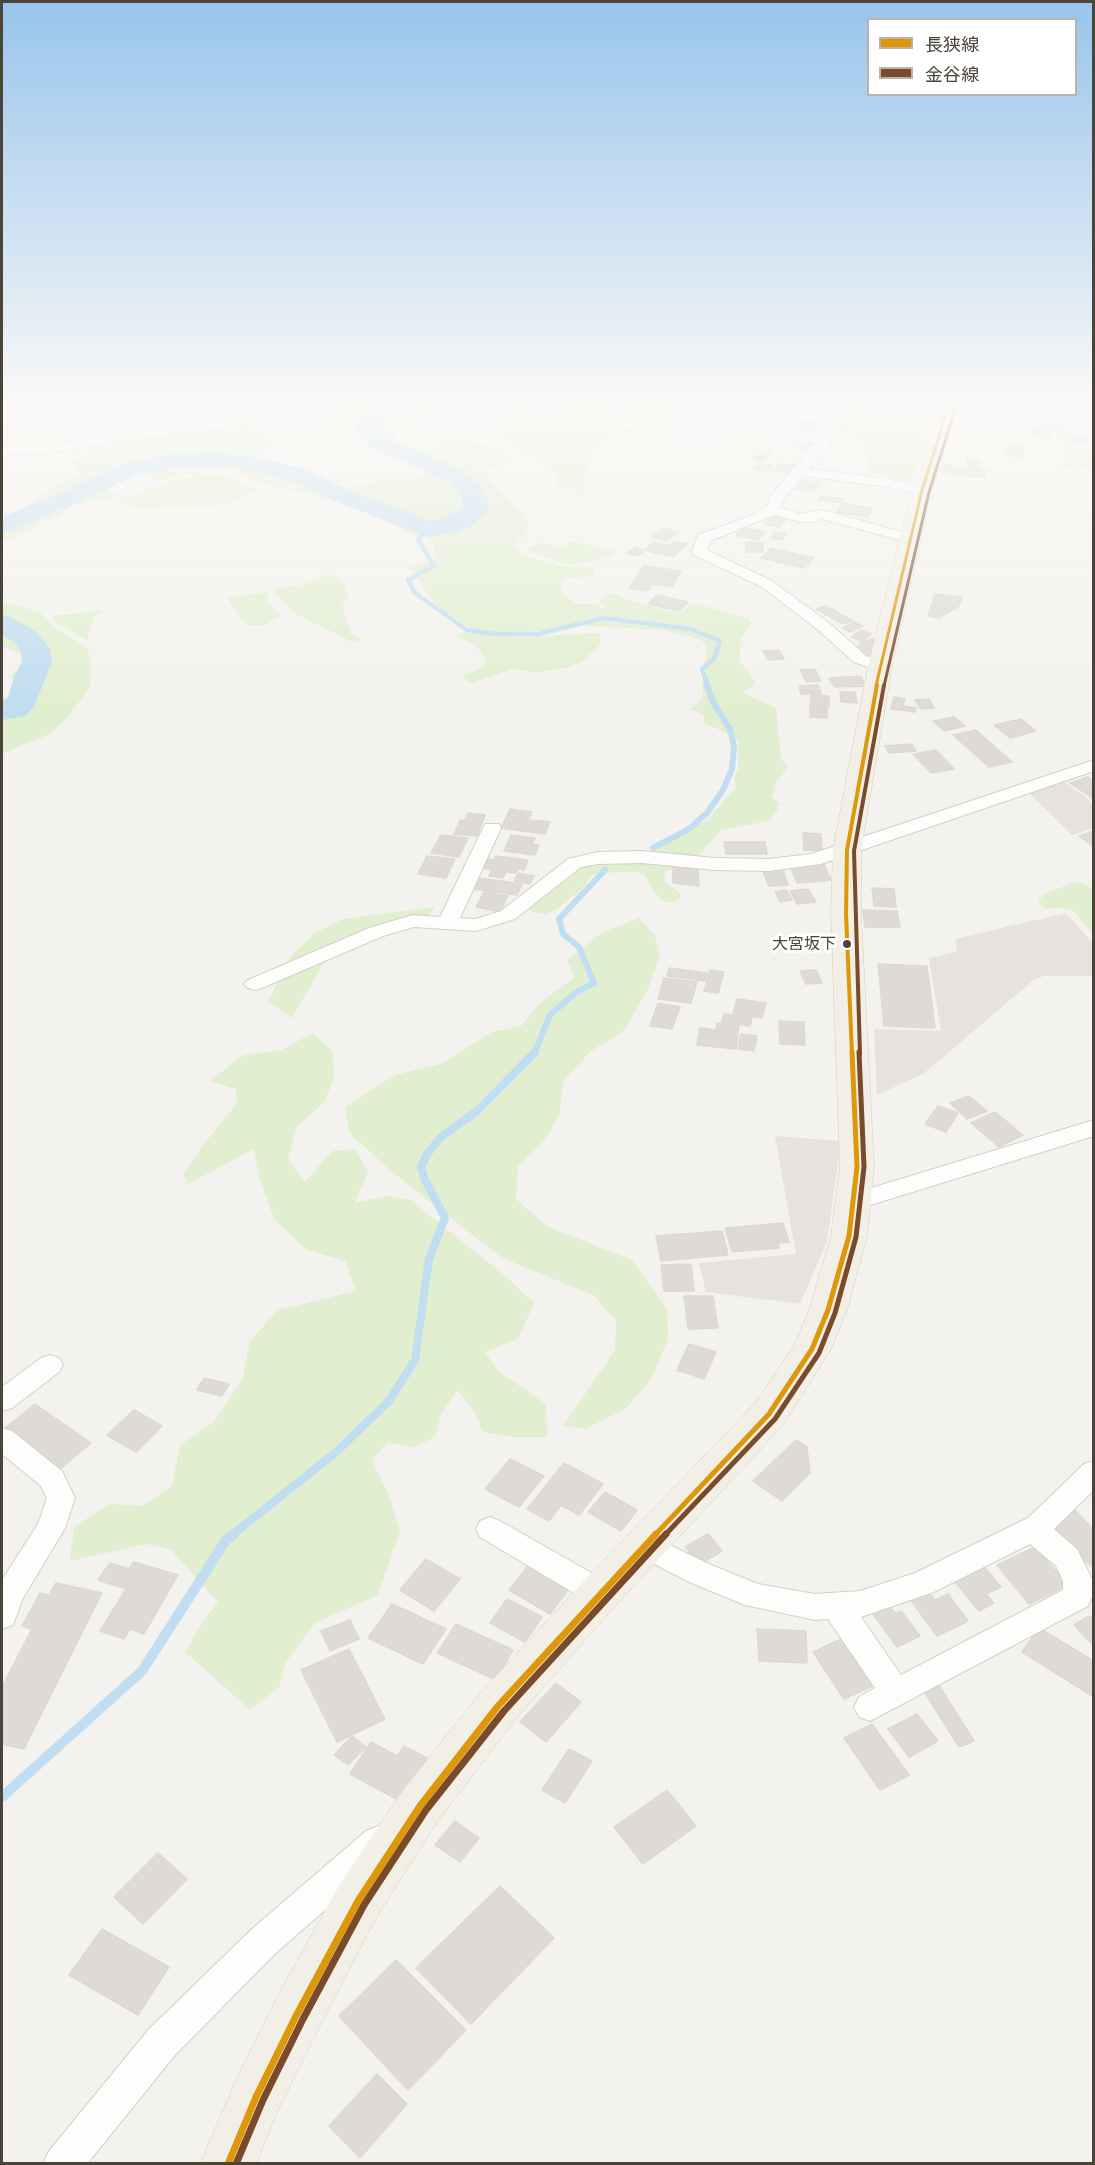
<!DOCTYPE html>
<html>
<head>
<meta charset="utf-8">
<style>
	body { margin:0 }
	#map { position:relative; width:1095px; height:2165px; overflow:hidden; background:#f4f2ee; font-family:Commissioner,"Noto Sans JP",sans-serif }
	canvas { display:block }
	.frame { position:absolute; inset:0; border:3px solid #4b4439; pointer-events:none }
	.legend { position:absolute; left:867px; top:18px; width:210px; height:78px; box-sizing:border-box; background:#fff; border:2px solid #b7b4b0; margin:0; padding:8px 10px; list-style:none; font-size:18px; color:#4b4439 }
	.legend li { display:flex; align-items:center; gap:12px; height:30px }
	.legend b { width:30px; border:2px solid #b7b4b0 }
</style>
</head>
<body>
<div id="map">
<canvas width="1095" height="2165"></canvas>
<div class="frame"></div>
<ul class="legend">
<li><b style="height:8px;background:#dd9709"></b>長狭線</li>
<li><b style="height:8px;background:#7a4b2a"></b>金谷線</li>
</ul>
</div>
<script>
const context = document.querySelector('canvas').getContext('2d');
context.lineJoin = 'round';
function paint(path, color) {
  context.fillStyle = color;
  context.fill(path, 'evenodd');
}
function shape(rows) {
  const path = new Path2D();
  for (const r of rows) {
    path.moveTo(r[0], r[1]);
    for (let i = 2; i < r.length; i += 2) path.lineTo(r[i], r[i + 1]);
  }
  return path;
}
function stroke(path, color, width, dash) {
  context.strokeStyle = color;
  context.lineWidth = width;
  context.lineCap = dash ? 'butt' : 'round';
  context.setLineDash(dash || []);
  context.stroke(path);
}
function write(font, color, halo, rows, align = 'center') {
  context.font = font + ' Commissioner,"Noto Sans JP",sans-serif';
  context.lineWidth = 6;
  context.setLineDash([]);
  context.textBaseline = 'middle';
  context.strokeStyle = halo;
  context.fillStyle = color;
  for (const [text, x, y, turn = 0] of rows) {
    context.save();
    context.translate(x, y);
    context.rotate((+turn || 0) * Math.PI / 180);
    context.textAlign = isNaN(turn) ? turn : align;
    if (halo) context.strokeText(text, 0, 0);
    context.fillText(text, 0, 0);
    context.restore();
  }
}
paint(shape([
	[359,405,451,405,437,412,387,424,398,438,392,443,376,442,359,433,350,422,336,432,322,431,321,424,329,411],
	[509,405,590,405,506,414,500,411],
	[602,405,620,413,606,424,561,430,497,427,498,415,522,417],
	[612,405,671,405,664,410,657,410,668,412,665,414,670,415,655,426,651,425,656,421,644,419,633,422,651,409,629,421,618,420,626,410,615,408],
	[852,408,894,416,927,427,913,482,867,472,869,466,864,440,837,432,842,420],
	[247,425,260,431,272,441,268,445,254,447,260,455,298,473,345,488,380,480,409,479,423,476,425,470,399,456,393,445,397,443,437,453,487,472,487,478,526,515,529,525,525,535,514,545,520,554,561,566,594,568,593,574,578,578,565,578,560,586,566,597,577,604,598,604,602,610,605,607,600,602,602,597,613,593,627,600,669,611,683,612,689,605,698,604,749,619,751,624,741,638,739,661,752,676,755,684,743,693,776,708,781,759,788,767,775,785,772,797,780,803,777,811,769,821,721,830,696,858,675,866,664,874,666,883,679,892,681,898,672,903,662,901,653,891,645,875,637,872,616,872,593,875,582,889,557,909,546,914,533,913,527,908,581,865,651,853,654,844,707,820,736,788,734,779,738,770,738,741,723,731,703,723,704,716,697,711,689,710,700,701,703,694,702,681,706,669,704,662,707,658,707,652,706,644,699,639,662,630,586,626,601,610,581,625,562,629,503,633,476,631,438,608,408,566,435,560,437,555,429,538,412,534,355,506,264,485,235,472,198,473,158,481,152,479,136,464,113,465,97,474,91,483,112,491,118,496,105,501,73,504,56,518,41,522,36,527,2,543,2,522,63,481,79,474,70,462,126,442],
	[617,427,639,430,600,438,592,449,589,468,583,483,585,499,575,490,557,485,556,476,548,465,508,441,502,433,563,434],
	[434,442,481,443,500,452,507,460,502,467,494,470,475,466,443,454],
	[1093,445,1093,468,1077,471,1063,466,1069,453],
	[221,474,260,490,230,504,204,506,138,508,116,501,167,482,200,475],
	[573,541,616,552,598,560,567,565,525,549,540,542,560,548],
	[326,575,332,575,345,585,349,597,342,606,351,632,362,639,355,643,292,612,288,605,276,594,276,588,299,585],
	[267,592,268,601,281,616,263,625,246,625,227,598],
	[2,604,16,605,41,613,48,622,88,650,91,665,90,687,68,717,50,734,2,754,2,700,21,693,11,676,30,658,2,646],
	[101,611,94,618,87,640,55,622,51,616],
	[465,632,520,637,600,633,600,645,582,662,565,668,536,673,512,669,472,683,461,677,479,669,486,661,477,645,456,636],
	[1075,882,1086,884,1093,890,1093,934,1073,911,1059,908,1045,909,1038,902,1044,894],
	[435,907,428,916,407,917,337,940,292,1018,268,1002,290,957,315,933,343,919],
	[639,918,655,935,660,955,648,989,624,1031,591,1051,564,1080,559,1116,544,1141,518,1166,516,1199,547,1226,632,1260,667,1309,668,1339,651,1380,625,1409,585,1429,563,1426,615,1350,616,1321,593,1295,502,1258,391,1171,349,1133,345,1107,395,1075,441,1064,492,1032,521,1026,541,1002,574,978,568,960,603,932],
	[313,1033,333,1052,334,1077,325,1101,296,1128,288,1159,305,1182,332,1151,355,1149,368,1173,354,1203,387,1196,410,1200,508,1278,534,1303,518,1339,485,1352,498,1371,546,1404,547,1437,511,1437,483,1432,475,1412,457,1390,441,1415,435,1437,414,1447,387,1443,372,1460,389,1496,400,1531,378,1595,315,1623,286,1662,279,1687,250,1710,185,1652,203,1621,218,1602,171,1550,147,1544,70,1561,74,1527,109,1504,142,1506,172,1486,180,1445,214,1422,242,1380,250,1341,278,1310,356,1291,345,1261,305,1249,274,1219,259,1176,254,1149,188,1184,183,1174,204,1144,237,1103,236,1089,210,1081,243,1055,281,1050]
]), '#e1eecf');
paint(shape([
	[1063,781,1091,801,1088,802,1093,806,1093,828,1072,835,1029,793],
	[1066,913,1093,943,1093,976,1044,976,1035,979,923,1074,877,1095,874,1029,941,1031,929,958,957,952,955,939],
	[775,1136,841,1141,827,1241,800,1304,706,1292,699,1263,796,1254]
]), '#e6e3df');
stroke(shape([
	[428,529,418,539,434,566,408,580,415,593,467,630,494,634,538,634,604,618,690,629,720,641,714,659,702,669,708,686]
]), '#c0ddf1', 4.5);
stroke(shape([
	[653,848,689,829,707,813,723,790,732,769,734,747,730,729,713,702,707,685],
	[534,1054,550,1015,575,993,594,983,579,947,563,934,559,919,605,870]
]), '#c0ddf1', 6);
stroke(shape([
	[232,1535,335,1453,389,1401,415,1360,429,1259,445,1218,424,1178,421,1167,427,1154,441,1137,477,1111,535,1052]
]), '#c0ddf1', 8);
stroke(shape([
	[2,1797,142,1671,226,1540,234,1534]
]), '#c0ddf1', 10);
paint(shape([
	[387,405,421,405,418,410,384,421,379,428,396,441,466,472,478,482,487,498,489,508,475,524,457,532,428,537,334,501,286,479,250,470,220,467,171,468,134,476,74,505,2,534,2,517,56,495,118,465,171,454,220,453,250,456,304,469,352,491,430,521,442,519,457,512,463,507,461,498,458,491,448,482,378,451,367,443,355,428,368,411,387,405],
	[2,615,12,618,34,630,49,647,52,661,34,707,25,716,2,720,2,702,8,697,14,677,22,661,20,649,14,642,2,635,2,615]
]), '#c0ddf1');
const building = shape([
	[812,420,817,427,799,428,795,422,812,420],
	[1048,424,1063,426,1059,433,1045,428,1048,424],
	[1030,427,1044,429,1052,431,1049,438,1029,435,1027,434,1030,427],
	[1065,433,1091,437,1086,444,1060,440,1065,433],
	[801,442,817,444,812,452,803,451,805,448,798,447,801,442],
	[1013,444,1023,445,1020,449,1025,450,1020,458,1005,455,1008,451,1004,450,1013,444],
	[762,451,772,454,761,461,752,458,762,451],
	[967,459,982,460,980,467,968,466,966,464,967,459],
	[757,463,773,465,770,471,753,469,757,463],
	[779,463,798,466,792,474,773,471,779,463],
	[943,464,974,468,987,471,985,478,941,473,943,464],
	[803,480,820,483,813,492,795,489,803,480],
	[820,496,843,499,840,503,818,500,820,496],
	[843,503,873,508,867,517,836,512,843,503],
	[774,513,789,516,780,527,764,524,774,513],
	[663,528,679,532,666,541,651,537,663,528],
	[744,528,765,532,757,540,736,535,744,528],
	[774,532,786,533,782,540,770,538,774,532],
	[675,541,688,544,673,557,644,550,654,542,669,546,675,541],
	[746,542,763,543,763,552,746,552,746,542],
	[636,547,644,551,637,556,627,553,636,547],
	[771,548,814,558,804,568,761,558,771,548],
	[644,566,681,571,672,586,652,584,648,591,629,588,644,566],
	[935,594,962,597,959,606,939,618,928,616,935,594],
	[657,595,688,602,679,611,648,604,657,595],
	[826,606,840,613,830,617,816,609,826,606],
	[842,615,853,621,843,624,832,618,842,615],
	[855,622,863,626,850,632,843,628,855,622],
	[861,630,872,634,862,641,851,637,861,630],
	[872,639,878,640,876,654,866,655,858,649,860,643,872,639],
	[779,650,784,659,768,660,763,651,779,650],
	[815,669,821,681,806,682,800,670,815,669],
	[861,676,866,686,834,687,829,678,861,676],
	[818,685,821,693,801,694,799,686,818,685],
	[840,692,855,692,857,703,841,702,840,692],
	[811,694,829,696,829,707,810,706,811,694],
	[894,697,905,699,903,706,916,708,915,712,891,709,894,697],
	[929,699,934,708,921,709,915,700,929,699],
	[810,706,827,707,827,718,810,717,810,706],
	[954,717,965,726,944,731,933,721,954,717],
	[1021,719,1036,731,1010,738,994,725,1021,719],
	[976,730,1012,762,989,767,953,735,976,730],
	[912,744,916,751,889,753,885,746,912,744],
	[936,750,954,769,931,773,913,754,936,750],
	[1088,777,1094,781,1094,799,1070,783,1088,777],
	[510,809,532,812,528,820,550,822,545,834,501,828,510,809],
	[468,813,485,815,477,836,454,834,460,820,464,821,468,813],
	[1094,831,1094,847,1079,836,1094,831],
	[803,833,821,834,822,851,804,850,803,833],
	[441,835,468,838,459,857,431,853,441,835],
	[511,835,535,838,532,844,539,845,535,855,504,851,511,835],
	[724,842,765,842,767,854,726,854,724,842],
	[427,856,455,859,446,878,418,874,427,856],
	[496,856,528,860,524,870,518,869,516,873,506,872,503,878,489,876,492,870,482,868,487,859,494,860,496,856],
	[824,864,831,880,797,883,790,866,824,864],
	[673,868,698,869,699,886,673,883,673,868],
	[782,868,788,885,769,886,762,869,782,868],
	[518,873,534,876,530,884,514,881,518,873],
	[479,878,522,884,517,895,474,889,479,878],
	[872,888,894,889,896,907,874,906,872,888],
	[808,889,816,902,797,904,790,891,808,889],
	[786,890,792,900,780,902,775,892,786,890],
	[484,892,508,896,500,912,476,907,484,892],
	[863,910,897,911,900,927,865,927,863,910],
	[878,964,927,966,935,1028,884,1026,878,964],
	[669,968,707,973,705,981,667,976,669,968],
	[710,970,724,972,718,993,704,991,710,970],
	[816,970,822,983,806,984,800,971,816,970],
	[664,978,697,982,691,1003,658,999,664,978],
	[737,999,766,1003,762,1018,733,1013,737,999],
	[658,1003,680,1007,672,1029,650,1026,658,1003],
	[724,1014,752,1017,750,1026,722,1022,724,1014],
	[779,1021,804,1022,805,1045,780,1044,779,1021],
	[717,1023,739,1025,736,1049,697,1045,700,1028,716,1030,717,1023],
	[741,1034,757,1036,754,1051,738,1049,741,1034],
	[969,1096,987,1111,967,1119,950,1103,969,1096],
	[938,1106,958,1113,946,1132,925,1124,938,1106],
	[995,1112,1023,1135,999,1147,971,1123,995,1112],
	[783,1223,789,1242,778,1243,779,1248,732,1252,725,1228,783,1223],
	[722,1231,728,1255,661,1261,656,1236,722,1231],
	[691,1264,694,1291,664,1291,661,1265,691,1264],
	[684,1296,713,1296,718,1328,688,1329,684,1296],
	[689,1344,716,1352,704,1379,677,1370,689,1344],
	[204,1378,229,1384,222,1396,197,1390,204,1378],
	[35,1404,91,1443,60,1469,5,1428,35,1404],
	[134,1410,162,1426,136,1452,107,1435,134,1410],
	[796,1440,807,1447,810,1473,782,1501,753,1481,796,1440],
	[510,1459,544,1476,519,1507,485,1489,510,1459],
	[564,1463,603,1484,579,1515,561,1505,549,1521,527,1509,564,1463],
	[605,1492,637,1510,621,1531,588,1512,605,1492],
	[1074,1509,1094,1530,1094,1568,1088,1562,1082,1565,1051,1531,1057,1528,1051,1521,1074,1509],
	[708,1534,722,1551,700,1564,685,1547,708,1534],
	[1035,1547,1068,1585,1029,1604,997,1565,1035,1547],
	[426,1559,460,1579,434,1611,400,1590,426,1559],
	[134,1562,178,1575,144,1634,130,1629,124,1639,100,1631,126,1589,98,1580,110,1563,129,1569,134,1562],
	[531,1562,572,1585,550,1614,509,1590,531,1562],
	[981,1563,1001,1587,986,1594,994,1603,979,1611,951,1577,981,1563],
	[56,1583,102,1593,24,1749,2,1744,2,1687,32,1629,22,1626,40,1593,49,1595,56,1583],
	[927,1591,935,1600,948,1594,968,1621,937,1636,910,1599,927,1591],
	[507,1599,542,1617,525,1642,490,1623,507,1599],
	[392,1604,446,1629,423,1664,368,1638,392,1604],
	[887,1604,895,1613,901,1611,920,1636,897,1647,871,1611,887,1604],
	[1089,1616,1094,1620,1094,1646,1074,1625,1089,1616],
	[350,1620,359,1639,330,1651,321,1631,350,1620],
	[456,1624,513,1650,496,1680,437,1653,456,1624],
	[1039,1628,1092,1660,1094,1697,1022,1652,1039,1628],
	[757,1629,806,1631,807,1663,759,1661,757,1629],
	[843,1638,875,1685,844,1699,813,1652,843,1638],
	[349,1649,385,1719,337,1742,301,1670,349,1649],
	[937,1682,974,1741,959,1747,922,1688,937,1682],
	[556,1683,581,1702,546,1742,520,1722,556,1683],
	[917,1714,938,1741,909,1757,888,1729,917,1714],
	[872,1724,909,1775,880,1790,844,1738,872,1724],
	[352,1736,366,1747,348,1765,334,1755,352,1736],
	[371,1742,397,1756,404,1746,427,1758,400,1801,350,1774,371,1742],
	[569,1749,592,1761,565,1803,542,1790,569,1749],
	[667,1790,696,1826,643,1864,614,1827,667,1790],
	[455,1821,479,1838,460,1862,435,1845,455,1821],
	[158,1853,187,1879,143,1924,114,1897,158,1853],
	[500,1886,554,1938,471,2024,416,1968,500,1886],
	[102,1929,169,1967,138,2015,69,1975,102,1929],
	[396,1960,466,2030,408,2090,339,2016,396,1960],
	[377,2074,407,2104,360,2158,329,2126,377,2074]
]);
paint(building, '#dedbd6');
stroke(building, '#dcd9d4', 1.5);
const minor = shape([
	[315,405,331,405,332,407,326,411,234,426,43,453,2,456,2,448,43,445,315,405],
	[837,405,852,405,824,452,809,469,889,479,927,487,929,490,922,494,889,487,803,476,785,496,780,508,801,514,820,510,834,513,916,536,918,539,916,542,911,543,822,519,812,522,801,522,774,515,710,541,707,550,772,581,829,623,866,656,886,662,888,666,880,671,854,662,817,629,762,587,694,555,692,552,698,535,753,515,766,507,774,492,816,442,770,441,735,436,688,445,621,428,619,425,626,421,688,437,735,428,770,433,821,434,837,405],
	[1094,760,1094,771,821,864,769,871,715,870,642,863,598,864,581,867,515,919,476,931,414,927,383,936,262,988,255,990,248,988,244,984,248,980,369,928,413,915,440,917,485,824,499,824,501,828,460,918,475,919,501,911,568,859,598,852,642,851,715,858,769,859,811,854,1094,760],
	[1094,1120,1094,1136,854,1210,845,1208,842,1202,845,1196,1094,1120],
	[50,1355,59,1358,63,1365,59,1372,12,1408,2,1411,2,1387,41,1358,50,1355],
	[2,1428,12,1431,62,1471,75,1498,65,1528,23,1598,13,1625,2,1629,2,1580,38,1524,47,1498,41,1486,2,1454,2,1428],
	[1094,1461,1094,1490,1054,1529,1077,1549,1093,1581,1092,1597,1088,1606,870,1721,859,1717,854,1707,859,1697,875,1688,828,1619,815,1620,745,1605,689,1582,635,1554,630,1545,635,1536,645,1533,709,1564,758,1584,815,1594,860,1591,915,1573,1028,1518,1084,1464,1094,1461],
	[1030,1544,1056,1566,1063,1581,1063,1590,901,1675,861,1617,934,1592,1030,1544],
	[490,1517,500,1521,611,1584,615,1593,611,1602,600,1606,589,1602,480,1537,476,1529,480,1521,490,1517],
	[378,1826,390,1831,395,1842,390,1853,276,1953,175,2055,87,2164,43,2164,49,2151,149,2029,252,1929,366,1831,378,1826]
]);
const primary = shape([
	[940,405,958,405,932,490,892,666,861,850,861,914,874,1167,867,1236,847,1310,831,1349,783,1425,615,1606,514,1721,437,1822,376,1918,315,2035,276,2114,256,2164,200,2164,237,2078,277,1997,340,1884,403,1790,482,1691,585,1580,755,1403,795,1344,809,1310,831,1236,840,1167,831,914,833,850,868,666,912,490,940,405]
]);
stroke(minor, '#d2d0cb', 2);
stroke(primary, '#d6cebb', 1);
paint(minor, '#fdfdfc');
paint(primary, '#f2efe6');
stroke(shape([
	[876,686,922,490,949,405]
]), '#dd9709', 3);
stroke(shape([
	[852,1054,846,914,847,850,877,685]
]), '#dd9709', 4);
stroke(shape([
	[655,1535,769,1414,812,1349,828,1310,849,1236,857,1167,852,1052]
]), '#dd9709', 5);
stroke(shape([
	[228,2164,256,2097,296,2016,358,1901,420,1806,498,1706,656,1534]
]), '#dd9709', 7);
stroke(shape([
	[884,686,929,492,956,407]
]), '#7a4b2a', 3);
stroke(shape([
	[860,1054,854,851,884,685]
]), '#7a4b2a', 4);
stroke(shape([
	[665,1535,775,1419,819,1353,835,1313,856,1237,864,1167,859,1052]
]), '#7a4b2a', 5);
stroke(shape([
	[236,2164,263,2100,303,2019,364,1905,426,1810,504,1711,666,1534]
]), '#7a4b2a', 7);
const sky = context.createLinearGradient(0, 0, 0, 708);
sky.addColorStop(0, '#98c4ec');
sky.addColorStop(0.57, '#faf9f7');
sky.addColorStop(1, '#faf9f700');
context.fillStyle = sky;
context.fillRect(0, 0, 1095, 708);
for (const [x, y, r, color] of [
	[847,944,5,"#4b4439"]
]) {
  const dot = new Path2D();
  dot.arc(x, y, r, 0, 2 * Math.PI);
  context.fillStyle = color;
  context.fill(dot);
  stroke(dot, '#fff', 2);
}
write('16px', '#4b4439', '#fff', [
	["大宮坂下",836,944]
], 'right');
</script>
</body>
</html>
